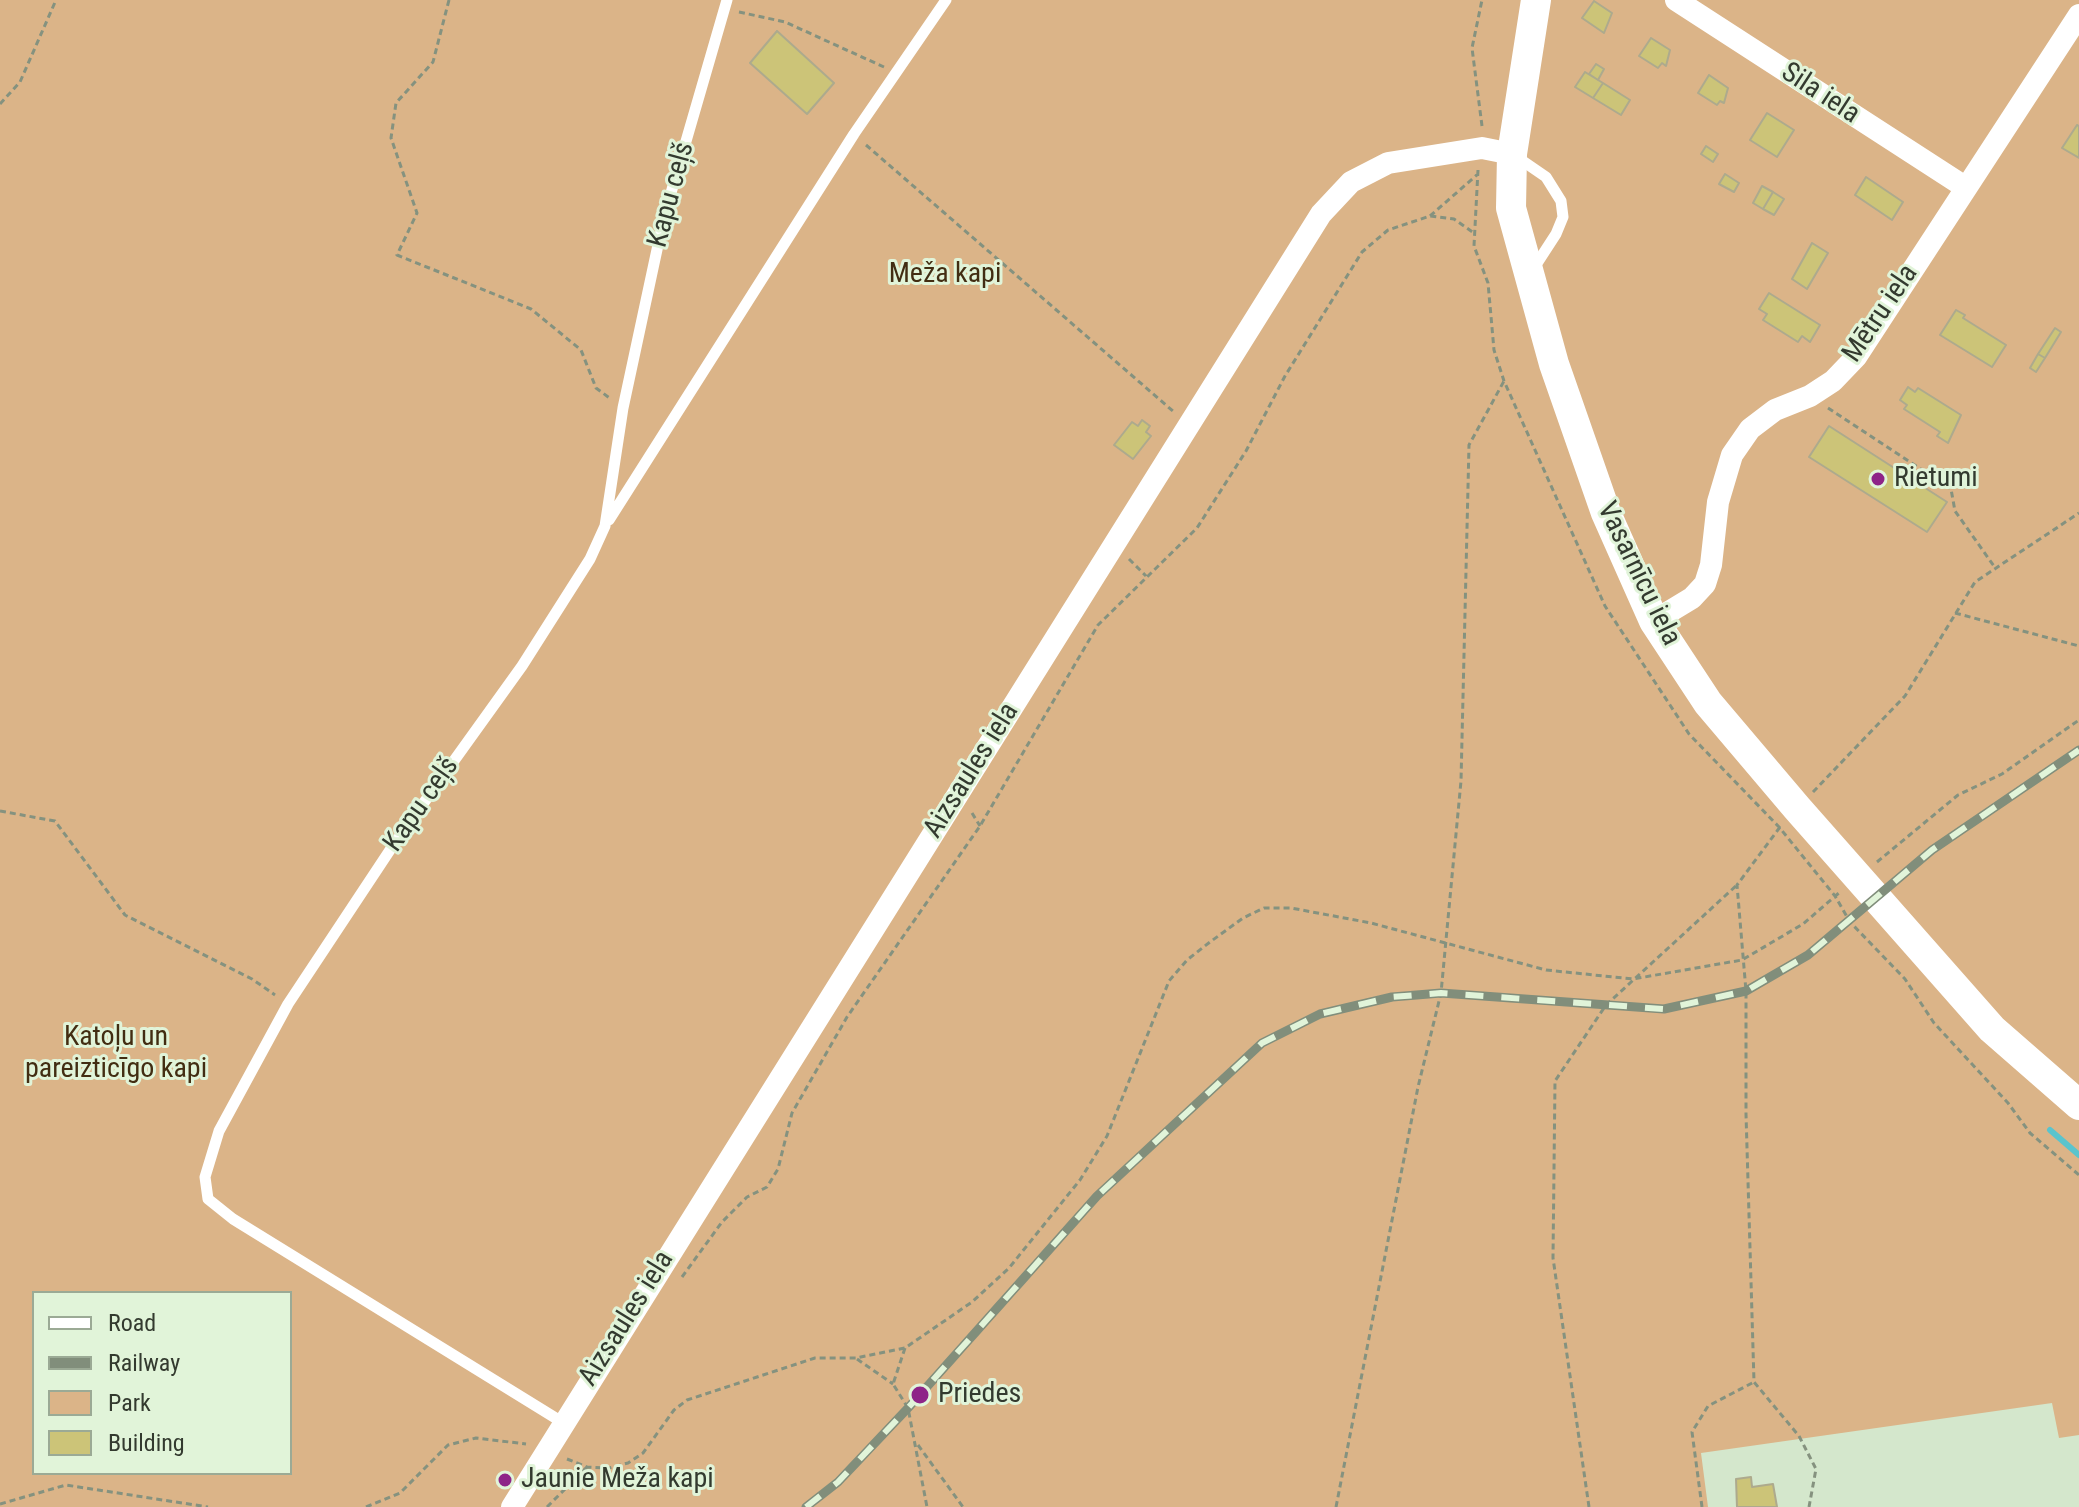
<!DOCTYPE html>
<html>
<head>
<meta charset="utf-8">
<style>
	body { margin:0 }
	#map { position:relative; width:2079px; height:1507px; overflow:hidden; background:#d4e7cc; font-family:"Roboto Condensed",sans-serif }
	canvas { display:block }
	.legend { position:absolute; left:32px; top:1291px; width:260px; height:184px; box-sizing:border-box; background:#e1f4d9; border:2px solid #9baa95; margin:0; padding:10px 14px; list-style:none; font-size:24px; color:#333a2f }
	.legend li { display:flex; align-items:center; gap:16px; height:40px }
	.legend b { width:40px; border:2px solid #9baa95 }
</style>
</head>
<body>
<div id="map">
<canvas width="2079" height="1507"></canvas>
<ul class="legend">
<li><b style="height:10px;background:#fff"></b>Road</li>
<li><b style="height:10px;background:#818e7b"></b>Railway</li>
<li><b style="height:22px;background:#dbb488"></b>Park</li>
<li><b style="height:22px;background:#ccc478"></b>Building</li>
</ul>
</div>
<script>
const context = document.querySelector('canvas').getContext('2d');
context.lineJoin = 'round';
function paint(path, color) {
  context.fillStyle = color;
  context.fill(path, 'evenodd');
}
function shape(rows) {
  const path = new Path2D();
  for (const r of rows) {
    path.moveTo(r[0], r[1]);
    for (let i = 2; i < r.length; i += 2) path.lineTo(r[i], r[i + 1]);
  }
  return path;
}
function stroke(path, color, width, dash) {
  context.strokeStyle = color;
  context.lineWidth = width;
  context.lineCap = dash ? 'butt' : 'round';
  context.setLineDash(dash || []);
  context.stroke(path);
}
function write(font, color, halo, rows, align = 'center') {
  context.font = font + ' "Roboto Condensed",sans-serif';
  context.lineWidth = 6;
  context.setLineDash([]);
  context.textBaseline = 'middle';
  context.strokeStyle = halo;
  context.fillStyle = color;
  for (const [text, x, y, turn = 0] of rows) {
    context.save();
    context.translate(x, y);
    context.rotate((+turn || 0) * Math.PI / 180);
    context.textAlign = isNaN(turn) ? turn : align;
    if (halo) context.strokeText(text, 0, 0);
    context.fillText(text, 0, 0);
    context.restore();
  }
}
paint(shape([
	[0,0,2079,0,2079,1435,2059,1438,2052,1403,1701,1453,1708,1507,0,1507],
	[34,1293,290,1293,290,1473,34,1473]
]), '#dbb488');
stroke(shape([
	[2050,1130,2079,1155]
]), '#5ac4cd', 6);
const building = shape([
	[1594,1,1612,13,1604,33,1582,18,1594,1],
	[777,31,834,83,807,114,750,63,777,31],
	[1651,38,1670,50,1666,66,1662,63,1658,68,1639,56,1651,38],
	[1596,64,1604,69,1598,80,1589,74,1596,64],
	[1585,72,1603,83,1593,98,1575,87,1585,72],
	[1709,75,1728,88,1724,103,1720,101,1717,105,1698,93,1709,75],
	[1603,83,1630,100,1621,115,1593,98,1603,83],
	[1767,113,1794,130,1777,157,1750,140,1767,113],
	[2077,125,2079,126,2079,158,2062,148,2077,125],
	[1706,146,1718,154,1713,162,1701,154,1706,146],
	[1725,174,1739,183,1734,192,1719,184,1725,174],
	[1866,177,1903,202,1892,220,1855,195,1866,177],
	[1762,186,1773,192,1763,209,1753,203,1762,186],
	[1773,192,1784,199,1774,215,1763,209,1773,192],
	[1812,243,1828,253,1807,289,1792,279,1812,243],
	[1769,293,1820,325,1810,342,1802,336,1798,342,1763,320,1767,314,1759,309,1769,293],
	[1956,310,1965,315,1963,318,2006,345,1992,367,1940,335,1956,310],
	[2055,328,2061,332,2045,358,2038,354,2055,328],
	[2038,354,2045,358,2036,372,2030,368,2038,354],
	[1908,387,1915,392,1918,388,1961,415,1948,443,1937,436,1940,432,1904,409,1907,405,1900,400,1908,387],
	[1142,420,1150,426,1146,432,1151,436,1133,459,1114,445,1132,422,1138,426,1142,420],
	[1829,426,1947,502,1927,532,1809,457,1829,426],
	[1751,1477,1752,1487,1773,1484,1777,1507,1737,1507,1736,1479,1751,1477]
]);
paint(building, '#ccc478');
stroke(building, '#adaa8d', 2);
stroke(shape([
	[449,0,433,62,396,103,391,138,417,213,397,255,531,309,581,350,596,388,611,399],
	[739,12,785,22,884,67],
	[0,104,20,82,56,0],
	[1482,126,1472,48,1482,0],
	[866,145,1174,412],
	[1478,170,1474,246,1488,283,1494,350,1504,381,1605,606,1689,734,1779,827,1835,896,1850,922,1905,979,1934,1023,2008,1103,2030,1133,2079,1175],
	[1430,216,1478,174],
	[1828,408,1951,489,1955,511,1996,569],
	[1129,559,1146,576],
	[1955,613,2079,646],
	[1813,792,1905,696,1975,582,2079,513],
	[0,811,55,821,125,915,252,979,275,995],
	[972,813,980,826],
	[1780,827,1737,885,1746,991,1746,1114,1754,1382,1799,1436,1816,1469,1809,1507],
	[1877,862,1958,795,2002,774,2079,720],
	[682,1277,722,1222,747,1197,767,1187,778,1169,792,1113,847,1017,980,826,1098,625,1197,528,1246,451,1285,376,1362,252,1388,230,1430,216,1454,219,1474,233],
	[905,1348,893,1384,908,1408,927,1507],
	[857,1359,893,1384],
	[918,1445,963,1507],
	[567,1459,587,1467,609,1468,628,1463,643,1453,674,1410,687,1400,815,1358,856,1358,905,1348,972,1302,1009,1268,1080,1180,1107,1136,1169,981,1187,960,1210,942,1243,918,1264,908,1291,908,1371,923,1546,970,1633,979,1742,960,1803,924,1840,892],
	[0,1504,66,1485,208,1507],
	[366,1507,400,1493,448,1445,476,1438,526,1444],
	[547,1507,587,1467],
	[1336,1507,1418,1087,1441,993,1461,781,1469,445,1504,381],
	[1589,1507,1553,1258,1555,1081,1606,1005,1737,885],
	[1702,1507,1692,1432,1708,1406,1754,1382]
]), '#85927f', 3, [6, 4]);
stroke(shape([
	[1514,155,1546,177,1561,201,1563,217,1556,234,1532,271],
	[609,520,854,134,946,0],
	[562,1422,233,1219,208,1199,205,1177,219,1131,288,1004,392,847,522,666,590,559,605,526,623,408,664,217,727,0]
]), '#fff', 11);
stroke(shape([
	[1676,0,1965,187],
	[1654,621,1692,598,1705,584,1711,565,1718,502,1732,455,1750,429,1775,410,1810,396,1833,381,1856,357,2079,15],
	[512,1507,1321,214,1351,182,1388,163,1482,148,1512,154]
]), '#fff', 22);
stroke(shape([
	[1536,0,1512,154,1511,208,1554,364,1606,513,1654,621,1708,703,1797,808,1992,1029,2079,1105]
]), '#fff', 30);
const rail = shape([
	[806,1507,838,1482,908,1408,1097,1196,1262,1043,1320,1014,1392,997,1441,993,1664,1009,1746,991,1808,955,1932,850,2079,750]
]);
stroke(rail, '#818e7b', 9);
stroke(rail, '#e1f4d9', 6, [18]);
for (const [x, y, r, color] of [
	[1878,479,8,"#8e2488"],
	[920,1395,10,"#8e2488"],
	[505,1480,8,"#8e2488"]
]) {
  const dot = new Path2D();
  dot.arc(x, y, r, 0, 2 * Math.PI);
  context.fillStyle = color;
  context.fill(dot);
  stroke(dot, '#e1f4d9', 3);
}
write('28px', '#333a2f', '#e1f4d9', [
	["Sila iela",1820,94,33],
	["Kapu ceļš",672,195,-75],
	["Mētru iela",1881,314,-56],
	["Vasarnīcu iela",1638,574,64],
	["Aizsaules iela",972,771,-58],
	["Kapu ceļš",422,805,-55],
	["Aizsaules iela",627,1319,-58]
]);
write('28px', '#422d12', '#e1f4d9', [
	["Meža kapi",945,275],
	["Katoļu un",116,1038],
	["pareizticīgo kapi",116,1070]
]);
write('28px', '#333a2f', '#e1f4d9', [
	["Rietumi",1894,479],
	["Priedes",938,1395],
	["Jaunie Meža kapi",521,1480]
], 'left');
</script>
</body>
</html>
